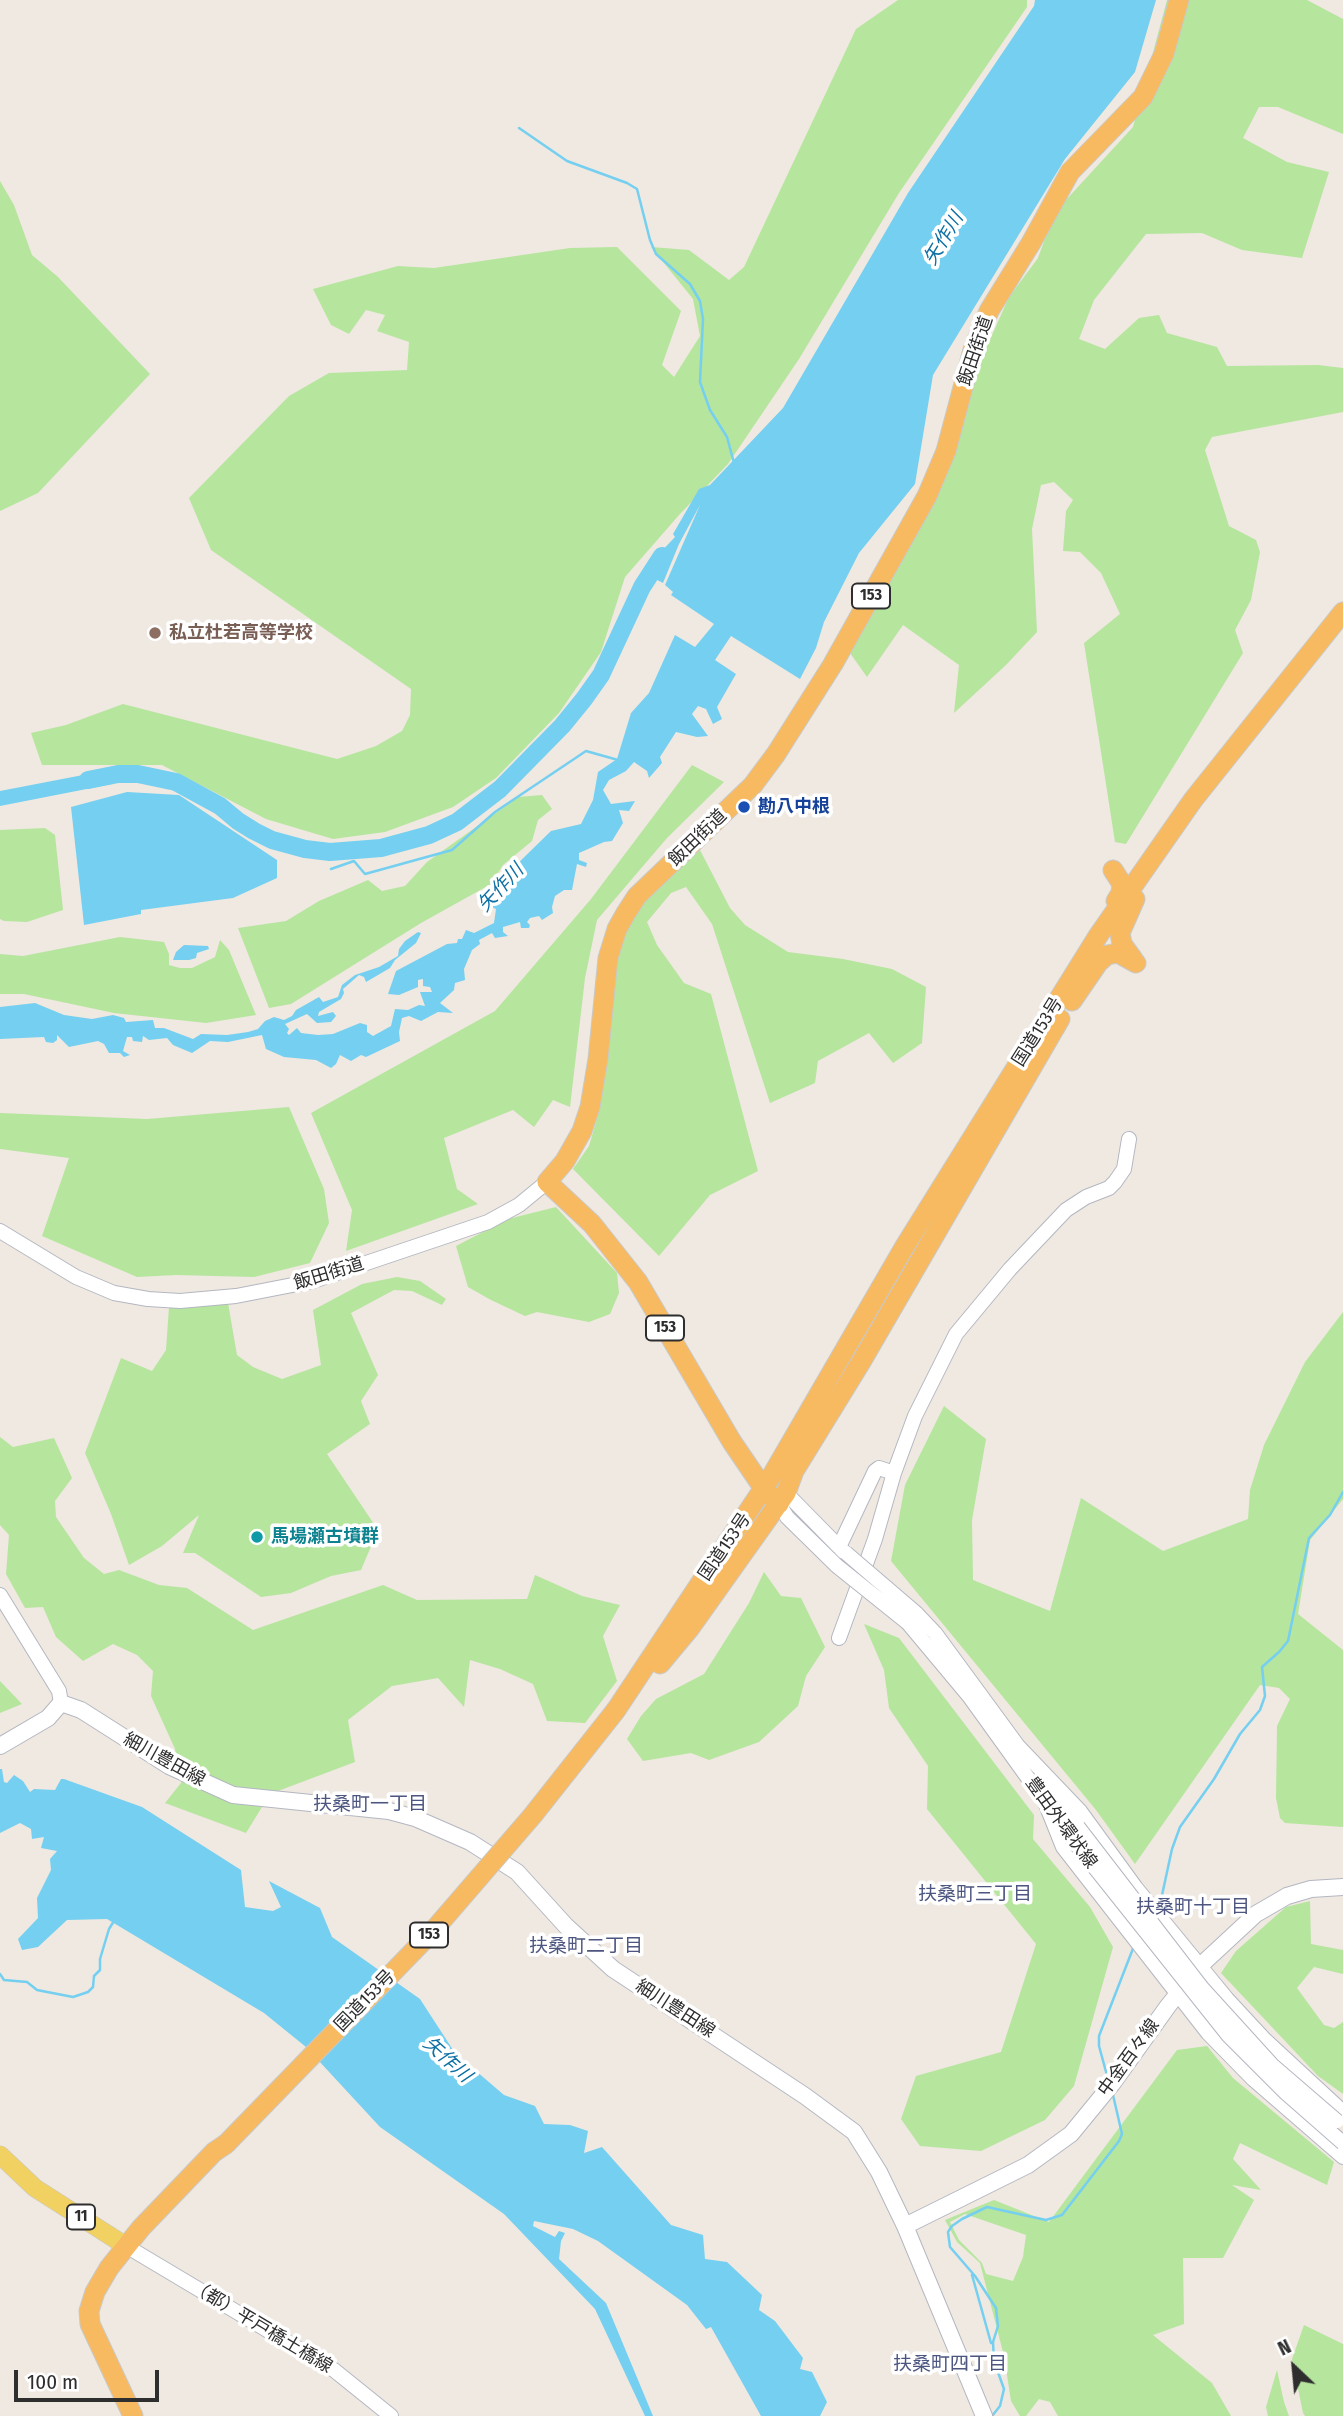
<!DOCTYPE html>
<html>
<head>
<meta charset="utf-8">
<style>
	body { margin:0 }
	#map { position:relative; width:1343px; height:2416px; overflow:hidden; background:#efe9e1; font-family:"Fira Sans Condensed",sans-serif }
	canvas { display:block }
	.north { position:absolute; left:1259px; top:2332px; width:70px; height:70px; -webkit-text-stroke:5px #fff; paint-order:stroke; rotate:334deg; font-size:19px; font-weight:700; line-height:28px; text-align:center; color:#2e2e2e }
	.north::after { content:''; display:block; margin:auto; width:24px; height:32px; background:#2e2e2e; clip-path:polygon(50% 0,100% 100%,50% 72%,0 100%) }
	.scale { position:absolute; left:14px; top:2370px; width:145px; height:32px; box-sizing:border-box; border:4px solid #2e2e2e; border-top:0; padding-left:9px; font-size:21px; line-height:24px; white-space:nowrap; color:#2e2e2e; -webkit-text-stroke:5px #fff; paint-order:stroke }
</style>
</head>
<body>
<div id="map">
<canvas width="1343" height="2416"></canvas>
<div class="north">N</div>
<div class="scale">100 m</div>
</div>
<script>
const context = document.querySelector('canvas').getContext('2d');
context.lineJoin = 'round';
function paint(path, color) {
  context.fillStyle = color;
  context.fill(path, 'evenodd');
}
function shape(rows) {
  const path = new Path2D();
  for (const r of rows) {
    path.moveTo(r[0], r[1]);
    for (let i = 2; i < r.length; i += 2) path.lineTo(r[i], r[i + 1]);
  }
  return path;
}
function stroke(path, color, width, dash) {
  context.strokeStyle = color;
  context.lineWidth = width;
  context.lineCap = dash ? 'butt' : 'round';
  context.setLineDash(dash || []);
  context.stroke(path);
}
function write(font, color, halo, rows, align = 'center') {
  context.font = font + ' "Fira Sans Condensed","Noto Sans JP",sans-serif';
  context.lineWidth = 7;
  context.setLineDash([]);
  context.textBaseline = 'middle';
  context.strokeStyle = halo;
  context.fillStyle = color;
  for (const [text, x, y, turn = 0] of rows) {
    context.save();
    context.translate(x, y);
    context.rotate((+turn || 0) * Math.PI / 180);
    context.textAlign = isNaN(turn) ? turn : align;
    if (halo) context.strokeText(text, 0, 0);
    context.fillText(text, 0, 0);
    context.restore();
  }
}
paint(shape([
	[898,0,1027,0,1027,7,899,193,799,359,728,464,679,515,625,577,601,652,559,713,496,778,453,807,385,832,333,839,266,819,162,765,42,765,31,733,66,725,123,704,337,759,376,746,402,731,410,715,411,689,211,550,189,498,289,396,329,373,407,370,409,342,377,331,385,315,366,310,349,334,331,325,313,289,398,266,434,268,570,248,617,247,681,311,662,365,674,377,700,336,693,299,651,247,689,250,729,280,744,267,856,29],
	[1167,0,1307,0,1343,19,1343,134,1278,107,1259,107,1243,138,1287,162,1329,172,1302,258,1242,250,1202,233,1146,234,1094,300,1079,339,1105,349,1139,318,1159,315,1167,333,1217,347,1227,366,1318,365,1343,368,1343,412,1212,437,1205,450,1229,526,1256,540,1260,552,1251,600,1235,630,1243,653,1126,844,1115,842,1084,643,1120,614,1101,573,1080,552,1063,551,1066,511,1073,500,1054,482,1041,485,1032,529,1037,632,1006,665,954,713,959,665,903,625,867,677,850,653,1009,297,1038,258,1054,213,1133,127],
	[0,181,14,205,32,255,58,277,150,374,38,493,0,511],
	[692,765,724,782,667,838,597,920,585,978,570,1107,553,1100,534,1127,513,1110,444,1138,457,1189,478,1204,346,1251,352,1210,311,1113,495,1011,591,899],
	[542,795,552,809,538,820,532,841,503,865,491,884,421,923,291,1004,269,1008,238,928,286,921,319,901,368,880,382,891,405,886,427,862,518,797],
	[45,828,55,835,63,910,27,922,4,921,0,919,0,830],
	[700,850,730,908,745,925,788,952,843,959,892,969,926,987,922,1043,893,1063,869,1033,818,1061,815,1083,770,1103,712,924,686,887,671,893,647,922,657,945,684,983,711,994,758,1171,710,1195,659,1256,573,1169,589,1146,600,1108,611,967,624,928,658,886],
	[120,937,164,942,169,954,169,965,180,968,192,968,215,957,220,940,229,950,256,1015,206,1023,114,1013,24,994,0,994,0,954,23,956],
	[289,1107,324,1189,329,1223,310,1263,254,1277,176,1275,137,1277,42,1236,69,1158,0,1149,0,1113,147,1119],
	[556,1207,617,1273,619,1293,610,1314,589,1322,537,1312,525,1316,491,1300,468,1287,456,1246,508,1219],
	[397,1277,420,1281,446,1299,442,1305,412,1291,394,1290,351,1313,378,1375,361,1401,370,1424,327,1454,378,1530,361,1570,331,1576,291,1593,261,1597,195,1553,183,1553,199,1515,162,1546,129,1565,111,1514,85,1453,121,1358,152,1371,166,1350,169,1307,228,1303,237,1355,253,1367,282,1379,321,1365,313,1310,362,1284],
	[1343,1312,1343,1499,1310,1540,1298,1614,1343,1650,1343,1827,1285,1823,1280,1818,1276,1798,1277,1726,1290,1699,1279,1688,1260,1685,1135,1864,1096,1810,891,1561,905,1485,944,1406,986,1439,972,1520,973,1580,1050,1611,1081,1498,1163,1551,1248,1519,1250,1490,1264,1445,1305,1362],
	[0,1437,13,1447,54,1438,72,1478,55,1501,56,1517,84,1558,104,1574,119,1570,159,1585,187,1588,253,1630,383,1585,417,1600,527,1599,535,1575,582,1596,620,1605,603,1636,617,1681,585,1723,547,1721,533,1684,500,1669,470,1660,464,1707,438,1678,392,1686,348,1720,355,1762,270,1794,246,1833,165,1803,181,1783,175,1749,151,1696,153,1671,137,1655,113,1644,83,1661,56,1637,43,1607,25,1608,6,1574,9,1535,0,1525],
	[764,1572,781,1596,801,1598,825,1647,806,1676,798,1706,759,1742,709,1760,691,1753,643,1761,627,1739,641,1716,656,1699,704,1674,749,1603],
	[864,1624,899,1638,1034,1815,1033,1839,1090,1907,1113,1947,1074,2086,1045,2120,981,2151,920,2146,901,2119,916,2076,1001,2052,1036,1944,927,1809,928,1766,889,1708,884,1670],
	[0,1681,22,1704,0,1713],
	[1310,1901,1311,1944,1343,1950,1343,1974,1314,1967,1297,1988,1324,2025,1334,2028,1343,2022,1343,2094,1318,2076,1221,1973,1236,1951,1286,1907],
	[1207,2046,1233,2078,1334,2162,1327,2185,1240,2143,1233,2159,1261,2190,1232,2185,1254,2200,1223,2258,1183,2258,1184,2324,1153,2335,1212,2383,1231,2416,1058,2416,1050,2402,1039,2399,1026,2416,1020,2416,1011,2401,1004,2356,980,2263,957,2242,945,2220,994,2200,1049,2222,1177,2050],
	[965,2214,1026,2235,1023,2257,1013,2281,986,2274,982,2263,959,2240,950,2222],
	[1304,2325,1343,2344,1343,2416,1305,2416,1303,2413,1292,2359],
	[1277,2370,1284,2402,1289,2416,1268,2416,1266,2407]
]), '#b6e59e');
paint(shape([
	[1035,0,1156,0,1135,72,1065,159,933,375,915,484,859,553,824,622,816,648,800,679,731,636,715,660,736,674,717,707,722,719,713,724,706,709,698,706,692,714,708,736,697,737,676,732,660,757,662,763,649,778,647,771,634,762,626,771,609,780,603,790,611,804,635,801,629,811,619,810,623,823,612,841,604,842,579,853,579,860,587,863,586,867,577,864,572,890,564,890,555,896,552,907,553,913,542,920,539,916,530,918,527,922,530,925,529,928,521,928,520,922,503,927,503,932,508,936,495,938,492,933,479,940,480,944,472,950,464,969,465,980,455,983,454,990,440,1003,453,1013,438,1012,421,1021,409,1016,402,1018,399,1032,400,1041,366,1057,361,1055,351,1061,340,1055,336,1064,331,1068,316,1060,284,1057,266,1049,262,1035,228,1042,210,1041,192,1053,173,1045,167,1038,149,1040,143,1036,142,1042,133,1041,132,1037,127,1037,123,1051,130,1055,124,1057,120,1053,109,1053,104,1044,98,1041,69,1047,57,1035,57,1040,53,1043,46,1042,44,1037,0,1039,0,1007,35,1003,64,1015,92,1019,113,1015,124,1018,126,1022,153,1020,155,1028,164,1028,193,1039,201,1034,227,1035,248,1032,258,1029,265,1021,274,1017,284,1020,292,1016,296,1010,319,997,323,1002,338,997,342,985,355,975,379,967,398,956,399,949,405,941,418,932,421,933,416,943,395,960,390,968,366,982,364,977,359,975,343,989,344,993,341,999,319,1012,318,1016,333,1012,336,1016,331,1022,317,1023,307,1014,285,1024,289,1029,287,1033,289,1035,297,1028,301,1033,318,1035,333,1034,360,1023,367,1025,367,1032,373,1036,391,1026,395,1009,408,1010,419,1005,425,1006,420,992,432,992,430,987,423,986,423,979,418,980,418,987,399,995,388,994,396,971,447,944,457,943,458,939,462,939,466,930,474,933,494,923,496,909,484,903,506,884,510,871,551,831,581,824,593,800,598,772,617,759,631,713,649,693,675,635,695,647,714,624,671,595,673,592,665,585,700,505,679,544,663,583,642,572,675,537,673,534,699,489,710,485,783,408,908,193,1034,6],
	[109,770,112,784,0,806,0,791],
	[127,792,179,795,277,860,277,878,233,898,141,910,141,914,84,925,71,807],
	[184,945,208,946,209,949,197,953,196,958,189,960,173,960,176,952],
	[0,1769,2,1769,4,1782,7,1783,14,1775,23,1781,30,1792,34,1789,55,1790,61,1779,64,1779,142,1807,241,1870,245,1907,273,1911,281,1907,269,1881,320,1908,332,1937,420,1999,455,2053,504,2095,535,2106,544,2124,570,2125,588,2131,584,2153,602,2147,671,2225,703,2235,705,2259,727,2262,762,2295,759,2310,775,2321,803,2358,800,2369,812,2372,827,2402,820,2416,761,2416,711,2327,706,2329,687,2305,598,2241,573,2229,534,2221,533,2226,555,2237,559,2231,565,2233,561,2241,559,2259,606,2303,653,2416,645,2416,595,2309,504,2214,380,2127,306,2047,264,2013,107,1919,67,1920,38,1947,22,1950,18,1939,38,1918,37,1898,51,1870,50,1859,57,1851,41,1848,44,1837,32,1839,31,1829,20,1823,0,1833]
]), '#75cff0');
stroke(shape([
	[519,128,567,161,627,183,637,189,650,240,656,254,690,284,700,301,703,319,700,382,710,410,727,437,734,463],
	[331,869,354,861,365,874,452,850,495,812,586,751,618,760],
	[1159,1909,1172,1849,1180,1827,1214,1779,1240,1734,1260,1710,1265,1696,1262,1667,1279,1652,1288,1641,1309,1538,1330,1515,1343,1492],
	[0,1974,4,1980,27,1982,37,1990,73,1997,88,1992,93,1987,94,1976,100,1970,100,1959,109,1929,114,1921],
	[1108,2079,1099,2046,1099,2036,1134,1946],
	[972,2275,991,2343],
	[995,2356,1000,2373],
	[992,2416,1000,2406,1004,2389,994,2361,993,2342,998,2326,996,2308,975,2276,950,2247,948,2232,952,2226,962,2219,987,2207,1046,2220,1062,2215,1119,2141,1122,2134,1113,2095]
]), '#75cff0', 2.5);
stroke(shape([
	[88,780,118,774,138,774,176,782,220,806,238,821,254,831,272,840,305,849,330,852,381,848,429,835,457,822,500,789,562,726,584,699,601,675,642,587,662,556]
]), '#75cff0', 18);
const tertiary = shape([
	[0,1231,76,1277,114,1293,148,1299,180,1301,236,1296,313,1281,488,1222,519,1205,547,1182],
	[786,1493,844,1552],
	[779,1504,787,1517,837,1566],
	[839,1547,875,1471,879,1468,894,1473],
	[0,1595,59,1691,61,1703],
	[916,1613,935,1633,1023,1753],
	[908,1623,969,1696,1051,1810],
	[839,1638,875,1539,894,1473,915,1416,956,1334,1010,1269,1066,1210,1086,1197,1109,1188,1115,1182,1124,1169,1129,1139],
	[1018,1746,1080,1811,1136,1888,1227,1999,1265,2040,1343,2112],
	[1052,1793,1078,1827],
	[1045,1802,1063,1847,1208,2033,1253,2079,1343,2157],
	[126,2246,334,2370,391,2416]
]);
const secondary = shape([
	[0,1746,48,1718,61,1703,81,1710,169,1766,233,1795,389,1811,415,1818,470,1842,517,1872,566,1926,613,1969,805,2096,854,2132,879,2172,905,2226,984,2416],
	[905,2226,1028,2165,1071,2134,1112,2084,1168,2006,1200,1966,1256,1914,1287,1896,1311,1889,1343,1887]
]);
const primary = shape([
	[0,2155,35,2188,126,2246]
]);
const trunk = shape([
	[1113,870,1122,884,1121,893,1116,901],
	[1133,959,1122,944,1120,933,1135,899],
	[1072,1001,1098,963,1107,955,1118,953,1136,963],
	[779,1504,764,1489,732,1442,638,1282,592,1224,547,1182,565,1161,582,1131,590,1107,598,1059,608,958,617,929,626,913,637,896,753,785,776,754,833,664,927,496,946,451,973,350,989,311,1031,243,1070,172,1143,97,1164,54,1179,0],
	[660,1664,690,1628,786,1493,794,1471,861,1362,1060,1019],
	[616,1710,771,1477,905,1246,1098,936,1193,800,1343,612],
	[133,2416,90,2324,89,2311,95,2292,109,2268,141,2228,214,2152,226,2144]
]);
stroke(tertiary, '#b4b7c1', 16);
stroke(secondary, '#b4b7c1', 18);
stroke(primary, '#c9c9c9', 19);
stroke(trunk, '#c9c9c9', 21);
stroke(tertiary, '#fff', 14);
stroke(secondary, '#fff', 16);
stroke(primary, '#f2d163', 18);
stroke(trunk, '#f8ba60', 19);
const tertiaryBridge = shape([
	[846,1553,916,1613],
	[837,1566,908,1623],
	[1078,1827,1202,1988,1272,2065,1337,2121],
	[1068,1834,1228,2035,1286,2093,1343,2143]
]);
const trunkBridge = shape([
	[226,2144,432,1932,533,1815,616,1710]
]);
stroke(tertiaryBridge, '#b4b7c1', 16, []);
stroke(trunkBridge, '#c9c9c9', 21, []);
stroke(tertiaryBridge, '#fff', 14);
stroke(trunkBridge, '#f8ba60', 19);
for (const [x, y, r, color] of [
	[155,633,7,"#8d6e63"],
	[744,807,7,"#1a4fb4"],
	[257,1537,7,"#0f9aa8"]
]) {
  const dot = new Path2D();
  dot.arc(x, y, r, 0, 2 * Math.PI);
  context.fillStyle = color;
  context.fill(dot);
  stroke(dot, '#fff', 2.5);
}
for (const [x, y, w] of [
	[871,596,38],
	[665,1328,38],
	[429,1935,38],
	[81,2217,28]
]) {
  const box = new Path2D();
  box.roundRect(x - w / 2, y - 12.5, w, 25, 5);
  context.fillStyle = '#fff';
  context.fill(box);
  stroke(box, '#2e2e2e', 2);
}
write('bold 16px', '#2e2e2e', null, [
	["153",871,596],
	["153",665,1328],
	["153",429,1935],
	["11",81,2217]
]);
write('18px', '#2e2e2e', '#fff', [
	["飯田街道",976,351,-71],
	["飯田街道",698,838,-44],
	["国道153号",1038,1032,-58],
	["飯田街道",329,1274,-17],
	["国道153号",725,1547,-56],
	["細川豊田線",164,1760,29],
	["豊田外環状線",1061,1823,54],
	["国道153号",365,2001,-46],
	["細川豊田線",675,2009,33],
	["中金百々線",1129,2058,-54],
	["（都）平戸橋土橋線",261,2327,31]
]);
write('bold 18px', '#785e54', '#fff', [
	["私立杜若高等学校",169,633]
], 'left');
write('bold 18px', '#164399', '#fff', [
	["勘八中根",758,807]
], 'left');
write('bold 18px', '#0d838f', '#fff', [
	["馬場瀬古墳群",271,1537]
], 'left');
write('italic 19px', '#0d6fa3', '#fff', [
	["矢作川",944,239,-59],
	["矢作川",501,888,-47],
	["矢作川",447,2060,42]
]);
write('19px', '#4d5680', '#fff', [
	["扶桑町一丁目",370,1805],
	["扶桑町三丁目",975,1895],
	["扶桑町十丁目",1193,1908],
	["扶桑町二丁目",586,1947],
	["扶桑町四丁目",950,2365]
]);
</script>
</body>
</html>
